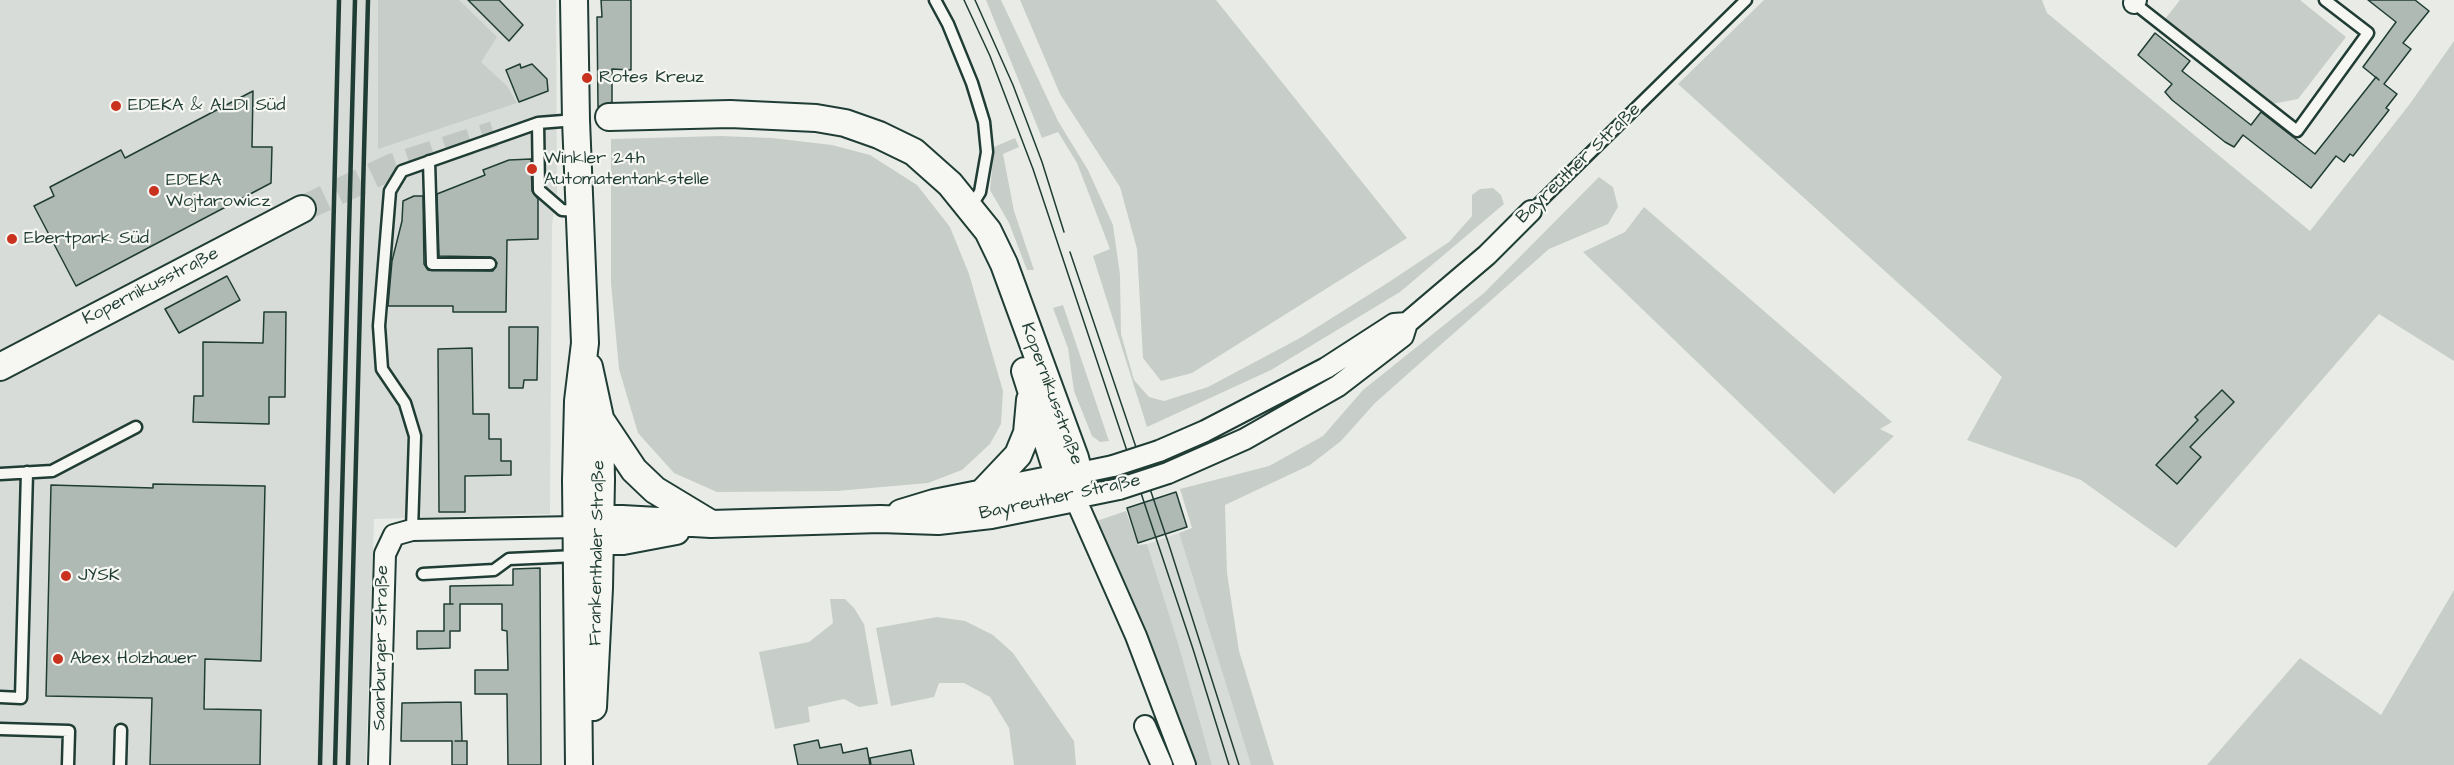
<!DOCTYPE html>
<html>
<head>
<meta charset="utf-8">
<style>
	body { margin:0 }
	canvas { display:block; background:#e9ebe7 }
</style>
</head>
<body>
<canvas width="2454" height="765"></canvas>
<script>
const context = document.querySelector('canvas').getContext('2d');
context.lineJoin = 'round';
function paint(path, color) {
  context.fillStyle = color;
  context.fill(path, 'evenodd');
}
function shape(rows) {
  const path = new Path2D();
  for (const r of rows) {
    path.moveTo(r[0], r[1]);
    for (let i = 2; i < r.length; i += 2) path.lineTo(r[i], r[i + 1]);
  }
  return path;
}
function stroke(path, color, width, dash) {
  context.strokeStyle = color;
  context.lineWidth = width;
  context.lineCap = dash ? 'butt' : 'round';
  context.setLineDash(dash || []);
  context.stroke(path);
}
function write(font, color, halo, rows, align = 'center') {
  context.font = font + ' "Architects Daughter",sans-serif';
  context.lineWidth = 4.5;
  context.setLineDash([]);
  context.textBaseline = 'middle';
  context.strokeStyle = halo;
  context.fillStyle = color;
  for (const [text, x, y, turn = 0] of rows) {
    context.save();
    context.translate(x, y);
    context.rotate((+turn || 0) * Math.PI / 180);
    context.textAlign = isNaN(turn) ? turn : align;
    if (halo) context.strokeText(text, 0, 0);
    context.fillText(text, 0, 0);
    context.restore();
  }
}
paint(shape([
	[0,0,556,0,557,191,552,225,550,514,374,519,366,765,0,765],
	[1179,533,1251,765,1212,765,1179,646,1147,544]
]), '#d8dcd8');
paint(shape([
	[378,0,459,0,497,37,481,62,507,86,517,103,378,149],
	[986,0,1001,0,1058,121,1088,170,1113,225,1120,275,1121,334,1134,380,1149,397,1164,401,1208,387,1300,338,1389,282,1449,242,1472,216,1472,195,1480,189,1493,188,1501,195,1504,204,1400,292,1271,370,1147,427,1093,256,1110,249,1077,163,1058,132,1042,138],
	[1020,0,1216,0,1407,238,1192,373,1161,381,1143,358,1137,249,1120,187,1060,94],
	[1764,0,2042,0,2047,13,2310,231,2409,105,2454,41,2454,361,2379,314,2176,548,2081,480,1967,440,2002,377,1678,84],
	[2180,0,2300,0,2346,37,2298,99,2272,104,2165,19],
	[721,136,772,138,832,145,870,155,917,185,950,227,969,274,1003,391,1001,424,990,444,962,470,928,483,837,491,717,492,674,473,638,433,619,369,611,283,611,139],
	[1015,138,1019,147,1003,154,1014,211,1034,270,1027,270,1009,223,990,190,994,147],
	[1599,177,1613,187,1618,207,1608,224,1549,249,1375,403,1341,441,1310,465,1225,505,1227,573,1239,651,1274,765,1251,765,1179,533,1192,528,1180,489,1269,466,1323,436,1363,390,1484,293],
	[1644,207,1892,422,1880,429,1894,436,1834,494,1583,252,1625,232],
	[1063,305,1109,441,1100,442,1092,436,1074,391,1068,348,1053,308],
	[1126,511,1138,545,1147,544,1179,646,1212,765,1176,765,1132,640,1079,527],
	[2454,590,2454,765,2207,765,2300,658,2381,715],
	[830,599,845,599,854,608,864,624,878,704,859,707,844,699,808,707,810,722,775,729,759,652,809,642,833,623],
	[937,617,965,621,993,635,1013,653,1074,741,1076,765,1014,765,1009,728,990,697,964,683,939,683,934,697,891,706,876,628]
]), '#c7cec9');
const building = shape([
	[468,0,499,0,523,25,509,41,468,0],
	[601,0,631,0,631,70,612,69,612,102,598,107,597,17,602,17,601,0],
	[2368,0,2415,0,2429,11,2403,43,2411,49,2384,84,2397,94,2386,108,2389,110,2353,156,2350,154,2344,162,2336,156,2311,188,2243,135,2234,147,2225,142,2172,100,2165,92,2172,84,2138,55,2155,33,2190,61,2182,71,2251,125,2261,112,2315,154,2376,77,2379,80,2363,67,2396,22,2368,0],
	[520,64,521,68,532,64,547,79,548,91,519,102,506,70,520,64],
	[253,91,252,147,272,147,271,183,76,286,34,206,54,196,50,187,121,150,125,158,253,91],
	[531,159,532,191,538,199,538,239,507,240,506,312,453,312,453,306,388,306,392,261,402,221,403,201,414,196,423,196,424,264,428,270,493,271,497,263,491,257,439,256,437,194,485,175,483,170,509,160,531,159],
	[227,276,240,300,179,333,165,309,227,276],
	[264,312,286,312,285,397,269,397,269,424,193,422,194,396,203,396,203,342,263,343,264,312],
	[509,327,538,327,537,380,524,380,523,388,509,388,509,327],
	[472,348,473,414,489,414,489,439,501,439,501,461,511,461,511,475,465,476,465,512,439,512,438,349,472,348],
	[2222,390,2234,402,2190,447,2201,457,2177,484,2156,465,2198,420,2195,417,2222,390],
	[153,484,265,486,261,661,205,659,204,709,261,710,260,765,150,765,152,698,46,696,51,485,153,488,153,484],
	[1176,492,1187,527,1138,543,1127,508,1176,492],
	[540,568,541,765,508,765,507,694,475,694,475,670,508,670,507,631,502,630,502,604,460,604,460,631,450,631,450,648,417,649,417,631,444,631,444,604,453,604,450,604,450,586,513,585,513,569,540,568],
	[461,702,462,741,455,741,467,741,467,765,452,765,452,741,401,741,402,703,461,702],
	[818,740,820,748,841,744,843,753,867,748,870,765,798,765,794,745,818,740],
	[911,750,914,765,871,765,870,758,911,750]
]);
paint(building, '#b0bab5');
stroke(building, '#1f3d34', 1.5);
stroke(shape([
	[302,209,391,167,494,134]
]), '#c1c8c3', 26, [26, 13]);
const service = shape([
	[935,0,948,24,972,83,984,122,987,152,980,192,970,208],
	[2134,3,2297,131,2368,33,2325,0],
	[538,123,539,190,562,210,579,211],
	[429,161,432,264,490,264],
	[1531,211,1746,0],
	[0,474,52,471,136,427],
	[412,530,415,436,405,403,382,369,379,326,390,191,402,171,538,123,576,120],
	[423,574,494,570,509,559,576,556],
	[0,697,21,698,27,472],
	[0,729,69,731,68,765],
	[120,765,121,730]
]);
const minor = shape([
	[2134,3,2136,0],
	[1159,451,1205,431,1326,368,1394,324,1407,323],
	[1168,473,1245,439,1338,386,1403,336,1407,323,1487,255,1531,211],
	[1065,476,1113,466],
	[1119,489,1075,498,1136,636,1185,765],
	[1145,726,1162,765],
	[379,765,385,554,394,535,412,530,576,527]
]);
const tertiary = shape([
	[574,0,576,120,585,343,578,401,576,480,579,765],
	[609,117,730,114,816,118,845,123,879,135,914,152,950,184,988,231,1004,264,1075,458,1079,474,1075,498],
	[0,367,302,209],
	[589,367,600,418,601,480,599,588,593,707],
	[1025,371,1059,478,1075,498],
	[600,419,634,470,655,490,708,522],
	[983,492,1018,455,1027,433,1030,400],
	[901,513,934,503,1059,478],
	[576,527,601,519,622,519,711,524,880,519,938,521,991,515,1075,498],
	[586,533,600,541,623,541,676,531]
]);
stroke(service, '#1f3d34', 15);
stroke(minor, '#1f3d34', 24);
stroke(tertiary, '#1f3d34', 30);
stroke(service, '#f6f6f2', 10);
stroke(minor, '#f6f6f2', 20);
stroke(tertiary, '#f6f6f2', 26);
stroke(shape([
	[964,0,990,56,1033,169,1193,649,1229,765],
	[975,0,1013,85,1042,162,1064,232],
	[1070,252,1169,545,1239,765]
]), '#1f3d34', 1.5);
stroke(shape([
	[320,765,339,0],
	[335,765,355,0],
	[348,765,368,0]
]), '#1f3d34', 4.5);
const minorBridge = shape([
	[1113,466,1159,451],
	[1119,489,1168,473]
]);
stroke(minorBridge, '#1f3d34', 24, []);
stroke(minorBridge, '#f6f6f2', 20);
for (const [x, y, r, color] of [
	[587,78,6,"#c8321e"],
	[116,106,6,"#c8321e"],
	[532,169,6,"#c8321e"],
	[154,191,6,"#c8321e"],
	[12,239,6,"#c8321e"],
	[66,576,6,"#c8321e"],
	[58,659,6,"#c8321e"]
]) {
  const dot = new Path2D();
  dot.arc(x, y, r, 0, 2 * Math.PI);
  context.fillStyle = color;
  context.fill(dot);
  stroke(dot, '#f6f6f2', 2);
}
write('18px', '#1f3d34', '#f6f6f2', [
	["Rotes Kreuz",599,78],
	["EDEKA & ALDI Süd",128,106],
	["Winkler 24h",544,159],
	["Automatentankstelle",544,180],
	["EDEKA",166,181],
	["Wojtarowicz",166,202],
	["Ebertpark Süd",24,239],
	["JYSK",78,576],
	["Abex Holzhauer",70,659]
], 'left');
write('18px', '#1f3d34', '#f6f6f2', [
	["Bayreuther Straße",1579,164,-44],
	["Kopernikusstraße",151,287,-27],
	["Kopernikusstraße",1051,394,70],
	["Bayreuther Straße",1060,498,-12],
	["Frankenthaler Straße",598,553,-89],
	["Saarburger Straße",382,648,-89]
]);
</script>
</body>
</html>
